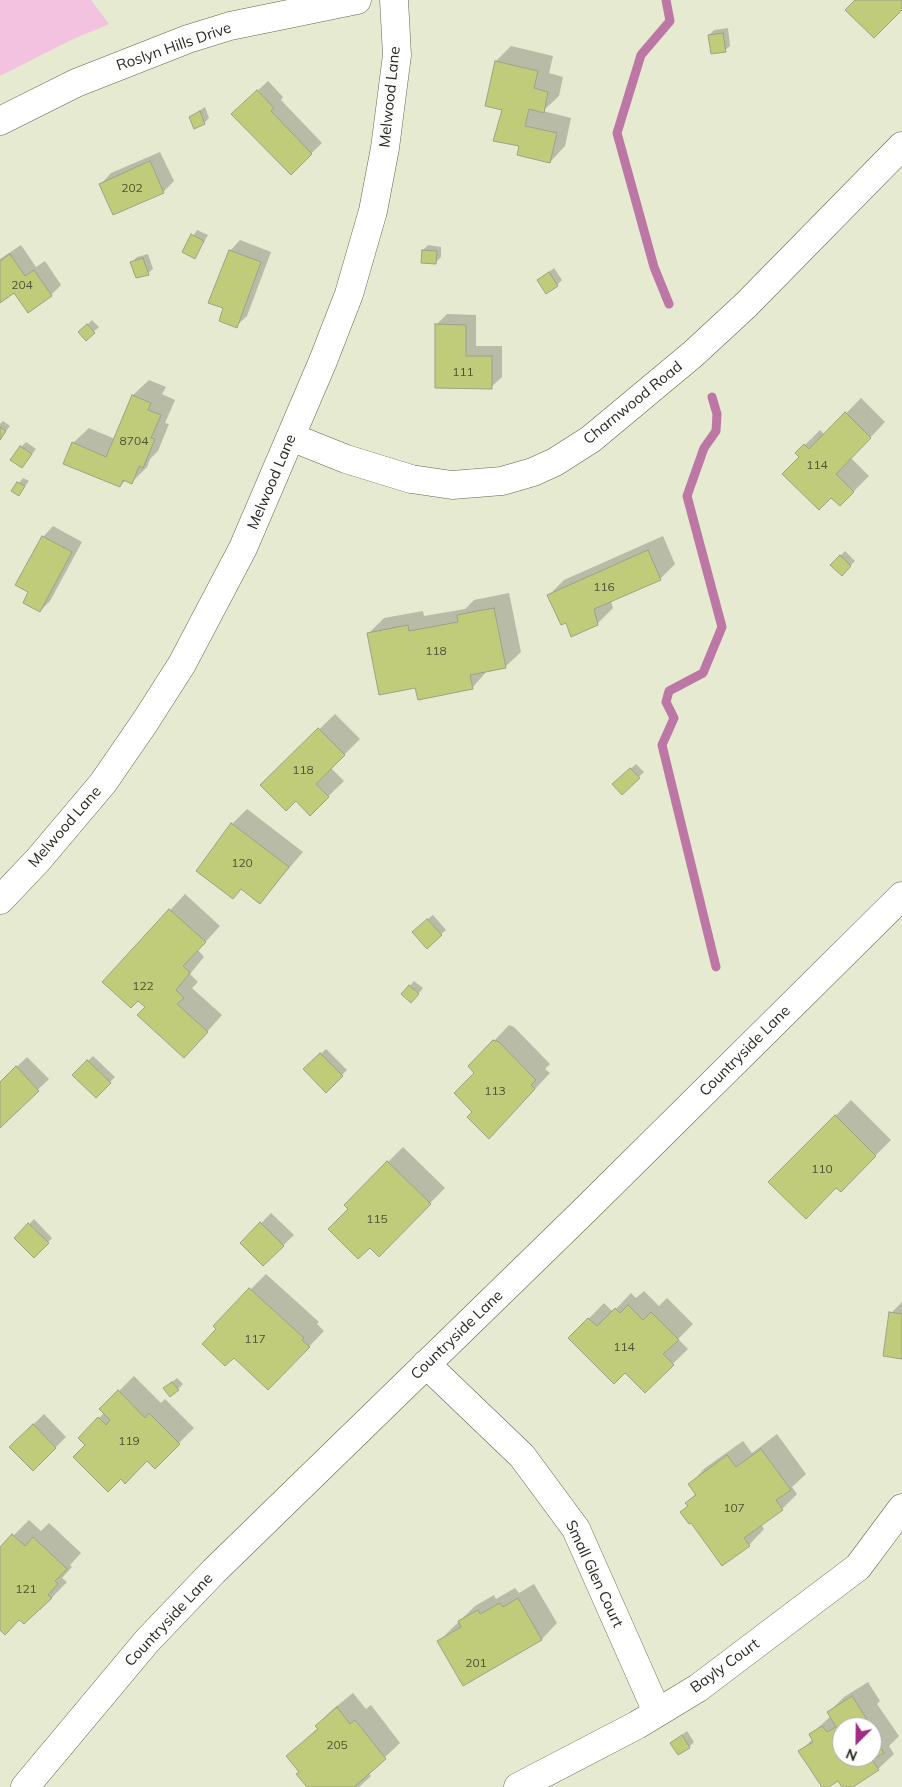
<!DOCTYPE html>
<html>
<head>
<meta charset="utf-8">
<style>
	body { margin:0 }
	#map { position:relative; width:902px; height:1787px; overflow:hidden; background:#e6ead0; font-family:Mulish,sans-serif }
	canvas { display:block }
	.north { position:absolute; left:832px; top:1717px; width:50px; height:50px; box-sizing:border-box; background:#fff; border:1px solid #a9aaa6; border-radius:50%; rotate:203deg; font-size:14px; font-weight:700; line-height:20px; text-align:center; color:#282a20 }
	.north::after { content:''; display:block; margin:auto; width:18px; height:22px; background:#a32c83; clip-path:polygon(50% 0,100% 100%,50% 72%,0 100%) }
</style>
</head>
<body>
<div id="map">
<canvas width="902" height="1787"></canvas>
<div class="north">N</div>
</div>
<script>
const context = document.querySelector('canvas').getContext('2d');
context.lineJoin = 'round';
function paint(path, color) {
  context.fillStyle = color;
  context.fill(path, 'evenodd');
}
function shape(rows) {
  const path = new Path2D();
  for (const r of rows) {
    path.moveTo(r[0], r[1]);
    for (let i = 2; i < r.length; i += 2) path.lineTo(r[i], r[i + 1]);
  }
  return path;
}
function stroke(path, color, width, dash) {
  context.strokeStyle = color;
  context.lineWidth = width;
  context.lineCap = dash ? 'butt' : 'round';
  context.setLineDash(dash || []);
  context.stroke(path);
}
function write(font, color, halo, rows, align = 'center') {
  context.font = font + ' Mulish,sans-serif';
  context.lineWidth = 4.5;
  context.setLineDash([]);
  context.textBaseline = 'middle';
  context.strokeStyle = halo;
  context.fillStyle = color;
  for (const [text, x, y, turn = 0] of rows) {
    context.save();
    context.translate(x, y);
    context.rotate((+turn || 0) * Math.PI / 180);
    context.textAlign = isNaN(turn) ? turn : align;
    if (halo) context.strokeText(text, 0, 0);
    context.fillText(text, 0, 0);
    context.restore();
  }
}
paint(shape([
	[0,0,91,0,109,24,71,40,0,76]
]), '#f2c2e0');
paint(shape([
	[728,28,730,46,725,50,709,35,714,30],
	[511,46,553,56,549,73,563,77,559,96,543,111,571,118,565,146,550,162,520,145,503,109,496,61],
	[268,81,283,97,281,100,322,143,291,173,233,114],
	[205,107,209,118,204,123,190,117],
	[160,152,174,181,163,192,101,184,111,173],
	[197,230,208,235,195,257,184,252],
	[240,240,271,252,247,316,236,326,225,308,230,251],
	[21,245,36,267,45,261,61,285,51,295,15,291,0,301,0,259],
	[428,245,441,247,441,257,436,262,423,250],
	[148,254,153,269,148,273,132,262,137,257],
	[554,268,562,280,557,285,539,280],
	[447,314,476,315,476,346,502,346,502,377,491,387,436,325],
	[92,320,99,327,86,339,80,332],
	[149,380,166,387,162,394,175,400,165,423,169,424,158,451,150,459,147,467,131,483,126,480,120,486,73,443,89,428,115,439,133,395],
	[861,398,885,422,851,458,869,476,840,505,797,453,820,430,825,435],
	[3,421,10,426,0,439,0,424],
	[26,442,36,449,22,467,21,447],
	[23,478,29,481,19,494,13,490],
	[53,526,82,542,50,601,40,611,30,592,43,537],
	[663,536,675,564,660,579,611,601,613,608,597,624,566,621,549,595,564,580],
	[845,551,855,561,842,574,832,565],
	[509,593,521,652,505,667,487,671,472,688,368,634,384,618,423,611,424,616,465,609,474,600],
	[335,714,360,739,331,768,344,781,310,814,296,799,262,785],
	[636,764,644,772,622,793,614,784],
	[247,809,303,852,260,902,242,888,232,824],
	[185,894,220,926,198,950,204,957,190,974,198,982,192,988,222,1015,199,1041,138,1000,104,982],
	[433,915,446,930,441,934,418,927],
	[414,981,423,988,416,997,410,986],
	[509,1025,514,1027,550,1064,545,1069,550,1073,504,1122,474,1112,476,1073,494,1041],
	[326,1049,347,1070,326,1091,305,1069],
	[93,1056,115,1077,96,1096,73,1075],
	[27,1057,49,1079,0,1126,0,1083],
	[851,1100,891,1140,841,1190,836,1186,770,1182],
	[403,1147,445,1188,379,1255,345,1205],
	[271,1213,294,1235,263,1265,242,1243],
	[34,1219,52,1238,34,1256,16,1238],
	[266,1274,319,1322,317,1324,324,1331,268,1389,214,1326],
	[644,1291,659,1306,667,1298,693,1324,678,1339,688,1349,645,1391,625,1371,570,1338,604,1303,613,1312,631,1293,636,1298],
	[902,1302,902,1358,891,1313],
	[134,1376,161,1403,165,1399,194,1428,155,1467,148,1459,87,1445,79,1438,104,1413,101,1409],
	[177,1378,183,1384,178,1389,165,1388],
	[44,1414,66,1437,33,1470,10,1447],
	[777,1434,806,1474,792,1487,797,1494,782,1509,761,1524,764,1529,749,1545,689,1505,687,1503,696,1493,690,1484,705,1468,743,1441,752,1453],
	[29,1520,41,1531,49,1523,81,1553,70,1565,72,1567,62,1578,67,1582,40,1610,38,1608,0,1628,0,1549],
	[534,1584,557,1623,542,1639,463,1684,439,1641,475,1606,494,1595,496,1599,515,1588,519,1593],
	[868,1682,880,1701,877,1704,899,1736,889,1746,894,1754,878,1769,851,1787,844,1787,839,1779,823,1787,800,1751,813,1739,810,1735,831,1716,828,1713,844,1697],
	[842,1727,872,1727,872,1757,842,1757],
	[353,1693,366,1709,371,1705,400,1743,368,1773,371,1776,359,1787,309,1787,301,1771,287,1756,318,1728,316,1726,332,1710],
	[687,1731,694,1742,689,1747,672,1743]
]), '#0003');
stroke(shape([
	[666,0,670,21,641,55,617,133,654,267,669,304],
	[712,397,717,414,716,431,704,448,687,496,722,627,703,673,669,691,666,702,674,718,662,745,716,967]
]), '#bc77a5', 9);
const building = shape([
	[855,0,902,0,902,10,874,38,845,10,855,0],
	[723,33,726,52,711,54,708,35,723,33],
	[495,61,538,71,534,88,548,92,544,113,529,109,525,126,557,133,550,163,517,155,519,146,493,141,502,110,485,106,495,61],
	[257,90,274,108,271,111,312,154,291,175,231,114,257,90],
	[200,111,205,124,194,129,189,117,200,111],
	[150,161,164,193,113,215,99,184,150,161],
	[191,234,204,241,195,259,182,252,191,234],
	[229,250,261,262,237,328,219,321,223,308,208,303,229,250],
	[422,250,437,251,436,264,421,263,422,250],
	[10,254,25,276,34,270,52,296,28,313,14,293,0,303,0,261,10,254],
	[143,258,149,275,136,278,130,262,143,258],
	[549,272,558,286,546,294,537,280,549,272],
	[87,324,95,333,86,341,78,332,87,324],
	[435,324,466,325,466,356,492,356,492,389,435,388,435,324],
	[132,395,151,403,148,410,161,415,151,438,155,439,143,468,139,466,132,484,123,480,120,487,63,464,72,442,106,457,132,395],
	[845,412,871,438,836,474,854,492,840,506,831,498,819,510,782,474,799,457,795,453,804,444,809,449,845,412],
	[0,427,6,431,0,440,0,427],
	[20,446,32,454,22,468,10,460,20,446],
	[17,482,25,486,19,496,11,491,17,482],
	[42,536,72,552,40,612,23,603,28,592,15,585,42,536],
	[648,550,661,580,594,609,598,625,571,637,566,623,561,625,547,595,648,550],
	[840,555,851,566,842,576,830,565,840,555],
	[494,608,506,668,470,675,473,689,418,700,415,688,379,695,367,633,408,625,409,631,458,622,457,615,494,608],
	[318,728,345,755,316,784,329,797,310,816,296,801,286,811,260,785,318,728],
	[630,768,640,778,622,795,612,784,630,768],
	[231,823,289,867,260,904,241,889,233,899,196,871,231,823],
	[169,909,206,942,183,966,190,973,176,990,184,998,177,1004,208,1032,184,1058,137,1015,145,1007,138,1001,131,1008,102,982,169,909],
	[427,919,442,935,427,949,412,932,427,919],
	[409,985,419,994,411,1003,401,994,409,985],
	[493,1040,499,1042,536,1080,531,1085,535,1089,489,1139,467,1117,472,1112,454,1093,474,1073,468,1066,493,1040],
	[320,1053,343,1076,326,1093,303,1069,320,1053],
	[87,1060,111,1083,96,1098,72,1075,87,1060],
	[16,1066,39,1091,0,1128,0,1082,16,1066],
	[835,1115,876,1156,841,1192,836,1188,806,1219,768,1182,835,1115],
	[387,1161,431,1204,379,1257,370,1248,358,1259,328,1229,348,1209,344,1205,387,1161],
	[260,1222,284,1246,263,1266,240,1243,260,1222],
	[28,1223,49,1243,34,1258,14,1238,28,1223],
	[249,1288,304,1338,302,1340,310,1347,268,1390,234,1358,225,1366,202,1344,216,1329,213,1326,249,1288],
	[628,1305,643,1320,651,1312,679,1340,663,1354,674,1365,645,1393,625,1373,614,1384,568,1338,588,1318,597,1326,615,1308,620,1313,628,1305],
	[889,1312,902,1314,902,1359,883,1356,889,1312],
	[172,1382,179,1390,170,1397,163,1388,172,1382],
	[118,1390,145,1418,149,1413,180,1444,155,1469,147,1461,125,1484,121,1479,108,1492,73,1457,85,1445,78,1438,98,1417,106,1425,110,1420,99,1409,118,1390],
	[33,1424,56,1448,33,1471,9,1447,33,1424],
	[761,1449,791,1490,776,1500,783,1510,744,1538,750,1546,722,1566,691,1523,689,1524,680,1512,688,1506,685,1503,696,1495,688,1484,727,1455,736,1467,761,1449],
	[12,1534,25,1546,33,1537,67,1569,55,1581,58,1584,48,1595,52,1598,24,1624,19,1620,5,1635,0,1630,0,1547,12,1534],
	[518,1598,542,1640,463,1686,437,1641,461,1627,458,1621,478,1610,480,1614,500,1603,503,1607,518,1598],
	[852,1696,866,1718,862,1720,867,1727,842,1727,842,1757,872,1757,872,1734,884,1753,872,1760,879,1770,853,1787,842,1787,838,1781,829,1787,822,1787,798,1751,813,1742,809,1734,822,1726,827,1732,836,1727,827,1712,852,1696],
	[337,1707,350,1724,355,1720,386,1759,354,1787,307,1787,296,1774,299,1772,286,1756,318,1729,315,1726,337,1707],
	[682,1735,690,1748,678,1755,670,1743,682,1735]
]);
paint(building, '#c1cc7b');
stroke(building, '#9da188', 1);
const street = shape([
	[0,121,76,83,188,39,230,26,357,0],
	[291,437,346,459,411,479,452,485,502,481,533,472,555,462,591,439,693,354,746,305,902,146],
	[0,900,38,860,103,783,145,722,182,664,243,548,323,361,349,294,373,211,385,148,397,55,394,0],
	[426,1364,522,1456,576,1529,657,1712],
	[25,1787,147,1641,214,1571,583,1212,902,896],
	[518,1787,637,1725,698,1688,858,1567,902,1508]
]);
stroke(street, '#62664e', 29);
stroke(street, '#fff', 28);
write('12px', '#4e5237', null, [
	["202",132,188],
	["204",22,285],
	["111",463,372],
	["8704",134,441],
	["114",817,465],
	["116",604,587],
	["118",436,651],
	["118",303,770],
	["120",242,863],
	["122",143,986],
	["113",495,1091],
	["110",822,1169],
	["115",377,1219],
	["117",255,1339],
	["114",624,1347],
	["119",129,1441],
	["107",734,1508],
	["121",26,1589],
	["201",476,1663],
	["205",337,1745]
]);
write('15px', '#282a20', '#fff', [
	["Roslyn Hills Drive",174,47,-19],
	["Melwood Lane",390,97,-84],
	["Charnwood Road",633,403,-39],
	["Melwood Lane",272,482,-67],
	["Melwood Lane",65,827,-49],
	["Countryside Lane",745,1051,-45],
	["Countryside Lane",457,1335,-44],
	["Small Glen Court",594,1574,65],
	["Countryside Lane",169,1620,-47],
	["Bayly Court",725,1666,-36]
]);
</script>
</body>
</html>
